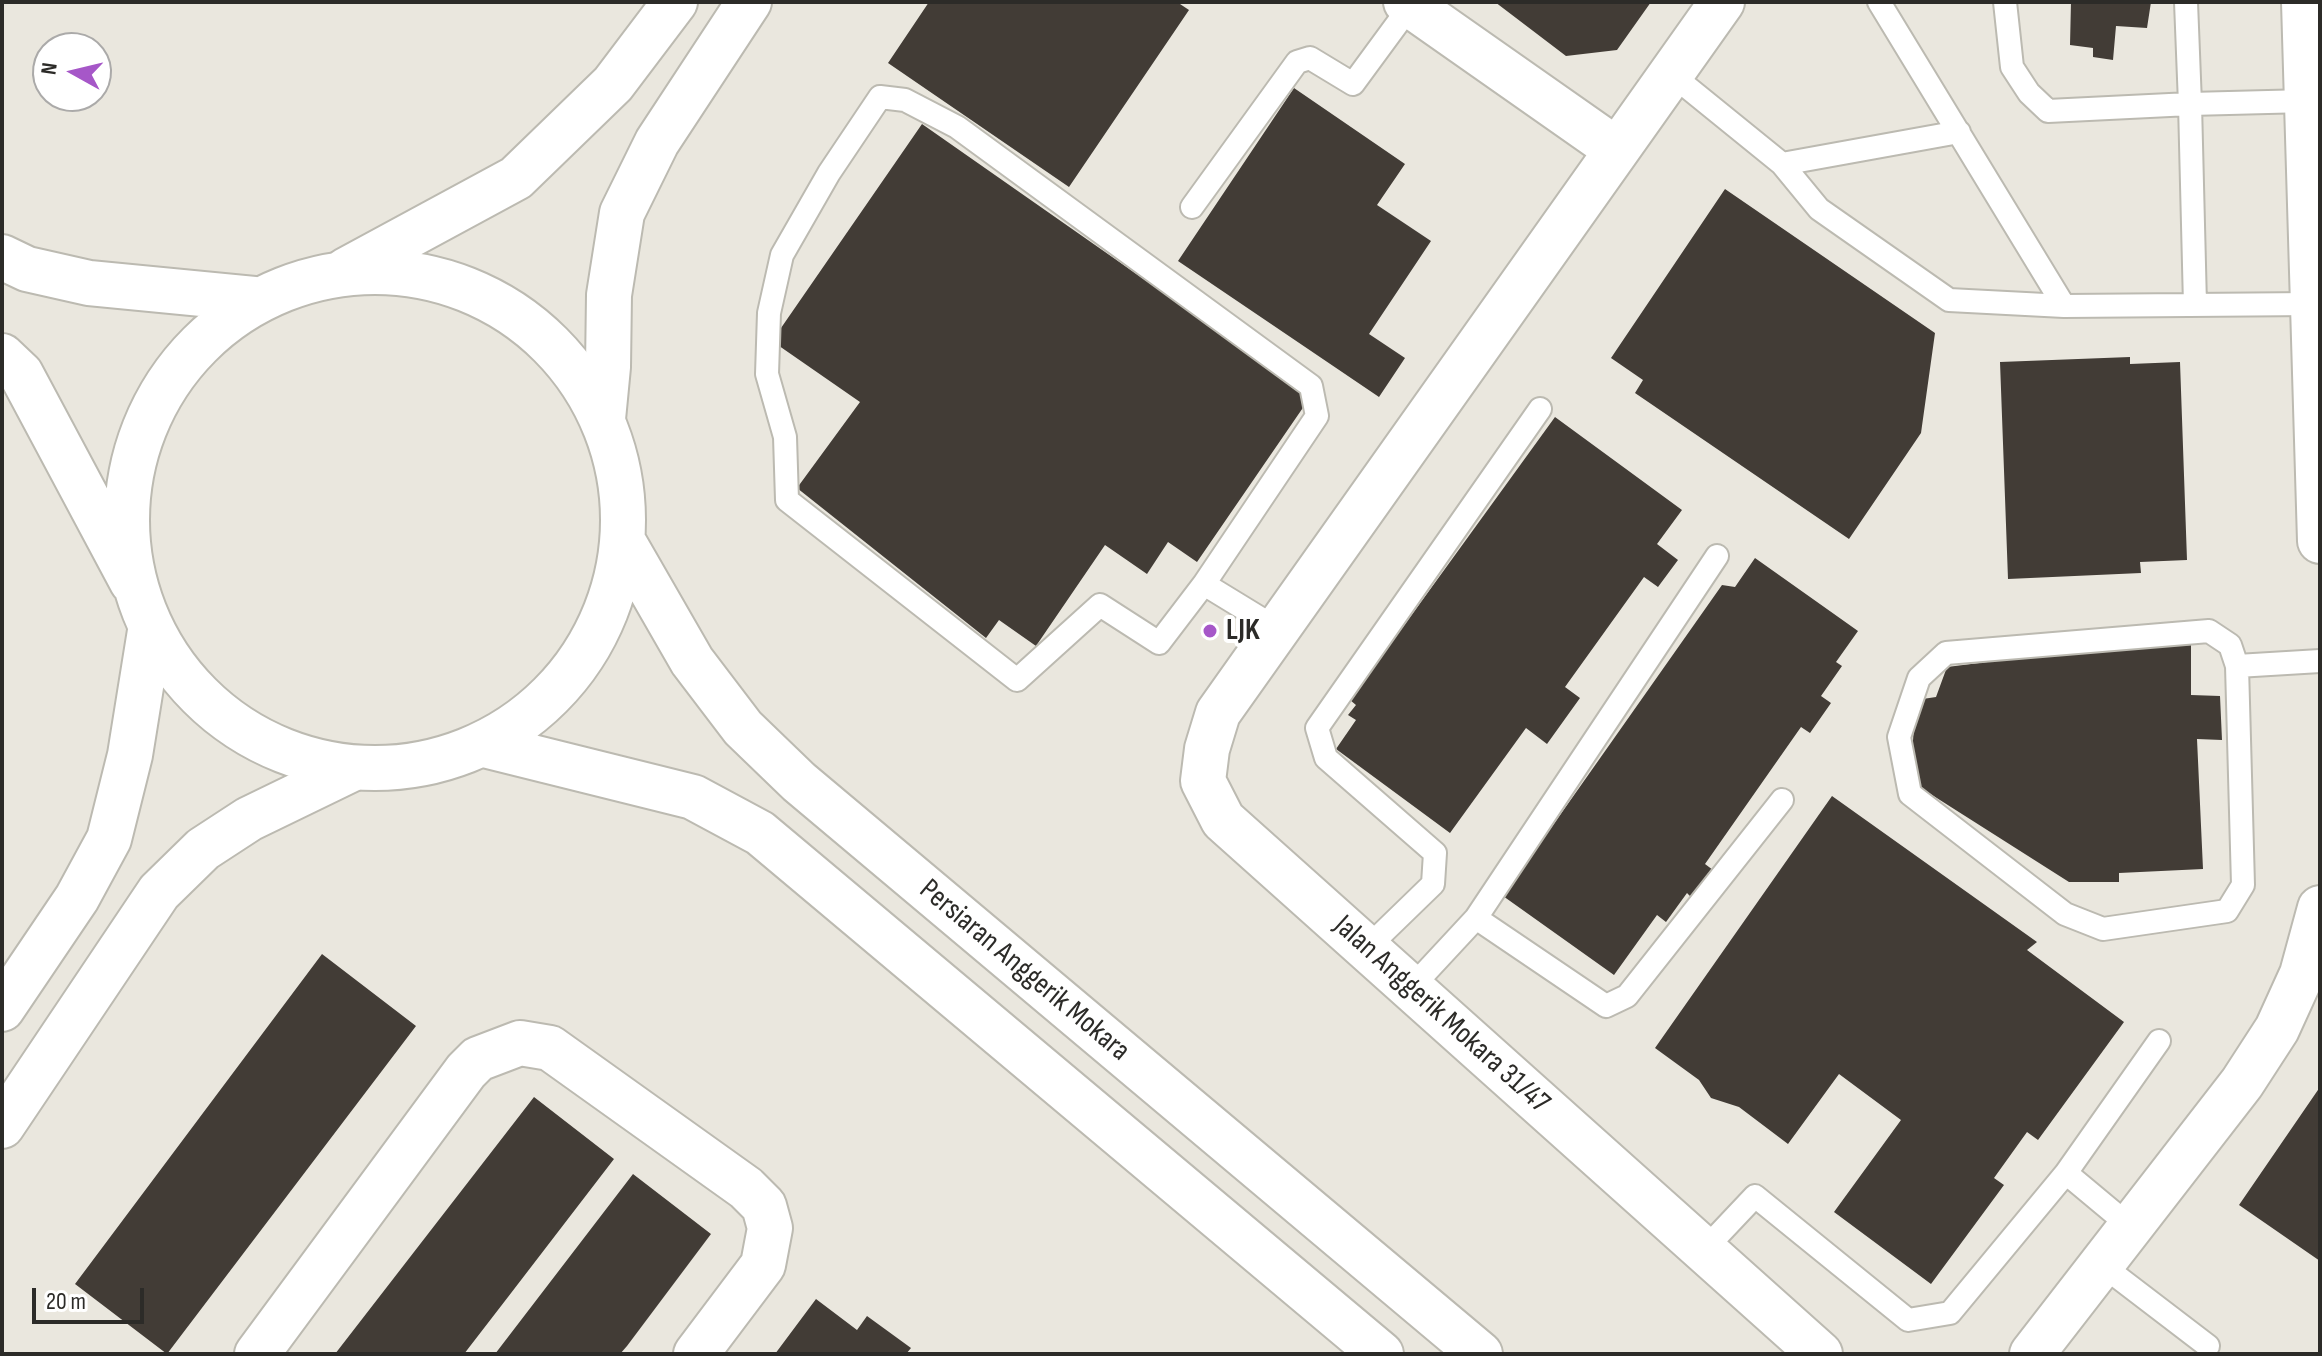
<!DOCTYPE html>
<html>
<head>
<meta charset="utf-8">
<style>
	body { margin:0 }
	#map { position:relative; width:2322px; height:1356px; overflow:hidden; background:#eae7de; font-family:"Sofia Sans Condensed",sans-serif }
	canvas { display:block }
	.frame { position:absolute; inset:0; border:4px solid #2c2b28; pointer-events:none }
	.north { position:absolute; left:32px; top:32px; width:80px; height:80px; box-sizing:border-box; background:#fff; border:2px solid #abaaa9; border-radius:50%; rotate:278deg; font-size:22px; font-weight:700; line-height:32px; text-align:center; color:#2c2b28 }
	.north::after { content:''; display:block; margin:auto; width:28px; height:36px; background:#a657c8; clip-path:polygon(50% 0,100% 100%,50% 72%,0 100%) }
	.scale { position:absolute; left:32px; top:1288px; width:112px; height:36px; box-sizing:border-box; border:4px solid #2c2b28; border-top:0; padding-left:10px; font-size:24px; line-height:28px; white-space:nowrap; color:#2c2b28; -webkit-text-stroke:6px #fff; paint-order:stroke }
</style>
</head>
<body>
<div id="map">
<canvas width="2322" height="1356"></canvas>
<div class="frame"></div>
<div class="north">N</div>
<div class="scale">20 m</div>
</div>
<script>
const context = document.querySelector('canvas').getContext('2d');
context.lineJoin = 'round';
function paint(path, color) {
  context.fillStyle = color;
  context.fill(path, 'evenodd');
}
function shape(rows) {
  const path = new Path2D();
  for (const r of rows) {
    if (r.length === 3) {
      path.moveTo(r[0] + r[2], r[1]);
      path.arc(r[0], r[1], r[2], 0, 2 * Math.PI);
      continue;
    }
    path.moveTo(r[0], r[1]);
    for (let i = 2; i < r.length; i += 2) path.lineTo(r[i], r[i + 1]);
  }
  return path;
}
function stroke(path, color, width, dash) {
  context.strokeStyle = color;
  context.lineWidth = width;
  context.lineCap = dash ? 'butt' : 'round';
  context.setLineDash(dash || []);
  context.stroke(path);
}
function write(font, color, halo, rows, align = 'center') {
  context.font = font + ' "Sofia Sans Condensed",sans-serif';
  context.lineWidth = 8;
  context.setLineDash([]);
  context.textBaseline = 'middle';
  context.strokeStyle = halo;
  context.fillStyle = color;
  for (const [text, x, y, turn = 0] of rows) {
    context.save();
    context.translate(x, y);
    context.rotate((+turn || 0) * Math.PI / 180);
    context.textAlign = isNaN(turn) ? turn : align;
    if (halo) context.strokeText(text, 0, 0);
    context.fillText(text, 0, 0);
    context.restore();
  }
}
paint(shape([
	[929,2,1177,2,1189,10,1069,187,888,63],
	[1495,2,1651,2,1617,50,1566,56],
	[2071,2,2151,2,2147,28,2116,26,2113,60,2093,57,2093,48,2070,45],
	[1294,88,1405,164,1377,205,1431,241,1369,334,1405,358,1379,397,1178,261],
	[922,124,1311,396,1197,562,1168,542,1147,574,1105,545,1036,646,999,620,986,638,797,488,860,402,772,341],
	[1725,189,1935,333,1921,433,1849,539,1635,393,1643,380,1611,358],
	[2130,357,2130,364,2180,362,2187,560,2140,562,2141,573,2008,579,2000,362],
	[1555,417,1682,510,1657,544,1678,560,1658,587,1644,577,1565,687,1580,698,1547,744,1526,728,1450,833,1336,749,1356,720,1348,715,1356,705,1350,700],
	[1755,558,1858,631,1836,662,1842,666,1821,696,1831,703,1810,733,1801,727,1705,864,1713,870,1693,899,1687,893,1666,922,1657,915,1614,975,1503,896,1722,585,1735,587],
	[2191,645,2191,695,2220,696,2222,740,2197,739,2203,869,2119,873,2119,882,2069,882,1910,781,1916,700,1936,697,1947,667,2092,649],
	[1832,796,2037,942,2027,950,2124,1022,2038,1140,2027,1132,1994,1178,2004,1185,1931,1284,1834,1212,1901,1120,1839,1074,1788,1144,1739,1107,1711,1098,1699,1080,1655,1048],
	[322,954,416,1026,167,1354,75,1284],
	[2320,1087,2320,1261,2239,1205],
	[534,1097,614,1159,508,1297,464,1354,335,1354],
	[633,1174,711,1234,627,1346,620,1354,495,1354],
	[816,1299,857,1330,867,1316,911,1348,906,1354,775,1354]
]), '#423c36');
const service = shape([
	[1879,2,2064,306],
	[2005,2,2012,67,2029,93,2048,111,2190,104,2186,2],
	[1671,74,1782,164,1959,132],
	[1782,164,1819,209,1949,300,2064,306,2313,304],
	[1192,207,1297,62,1310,58,1353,84,1411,5],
	[2195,305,2190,104,2307,101],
	[1204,584,1317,416,1311,386,957,127,905,100,880,97,829,173,782,255,769,313,767,374,785,437,787,500,1017,680,1100,605,1159,643,1204,584,1276,628],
	[2209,631,2230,645,2237,666,2243,885,2227,911,2103,929,2065,914,1910,794,1899,737,1919,678,1946,653,2209,631],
	[2237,666,2320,661],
	[1476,918,1717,556],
	[1367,948,1433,884,1435,853,1326,758,1317,728,1540,409],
	[1411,988,1476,918,1606,1006,1627,996,1782,800],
	[2066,1173,2159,1041],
	[1704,1250,1755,1196,1908,1320,1950,1313,2066,1173,2132,1228],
	[2102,1265,2208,1346]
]);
const minor = shape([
	[1406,2,1617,150],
	[1722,2,1218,713,1207,749,1203,781,1223,820,1820,1354],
	[2304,2,2320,541],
	[257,1354,466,1071,478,1059,520,1043,550,1048,746,1188,764,1206,770,1228,763,1265,696,1354],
	[2032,1354,2242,1083,2277,1029,2302,974,2320,908]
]);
const tertiary = shape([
	[2,1009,77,898,109,839,130,755,150,631],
	[2,1126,159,892,203,849,249,819,350,770]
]);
const secondary = shape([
	[346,270,516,178,613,84,675,2],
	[603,419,608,367,609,295,622,213,657,142,749,2]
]);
const primary = shape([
	[2,257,27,269,89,283,254,299],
	[375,520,248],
	[2,356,21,374,132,582],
	[623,541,692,661,743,728,799,782,1480,1354],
	[484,745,693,797,760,833,1381,1354]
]);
stroke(service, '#bcbab1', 26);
stroke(minor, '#bcbab1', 48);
stroke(tertiary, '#bcbab1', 48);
stroke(secondary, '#bcbab1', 48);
stroke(primary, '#bcbab1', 48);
stroke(service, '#fff', 22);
stroke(minor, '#fff', 44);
stroke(tertiary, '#fff', 44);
stroke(secondary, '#fff', 44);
stroke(primary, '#fff', 44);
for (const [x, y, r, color] of [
	[1210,631,8,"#a657c8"]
]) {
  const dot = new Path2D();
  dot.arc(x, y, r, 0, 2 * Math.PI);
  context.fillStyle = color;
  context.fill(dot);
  stroke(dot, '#fff', 3);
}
write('bold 30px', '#2c2b28', '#fff', [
	["LJK",1226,631]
], 'left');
write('30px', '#2c2b28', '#fff', [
	["Persiaran Anggerik Mokara",1024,971,40],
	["Jalan Anggerik Mokara 31/47",1441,1015,42]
]);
</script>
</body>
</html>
